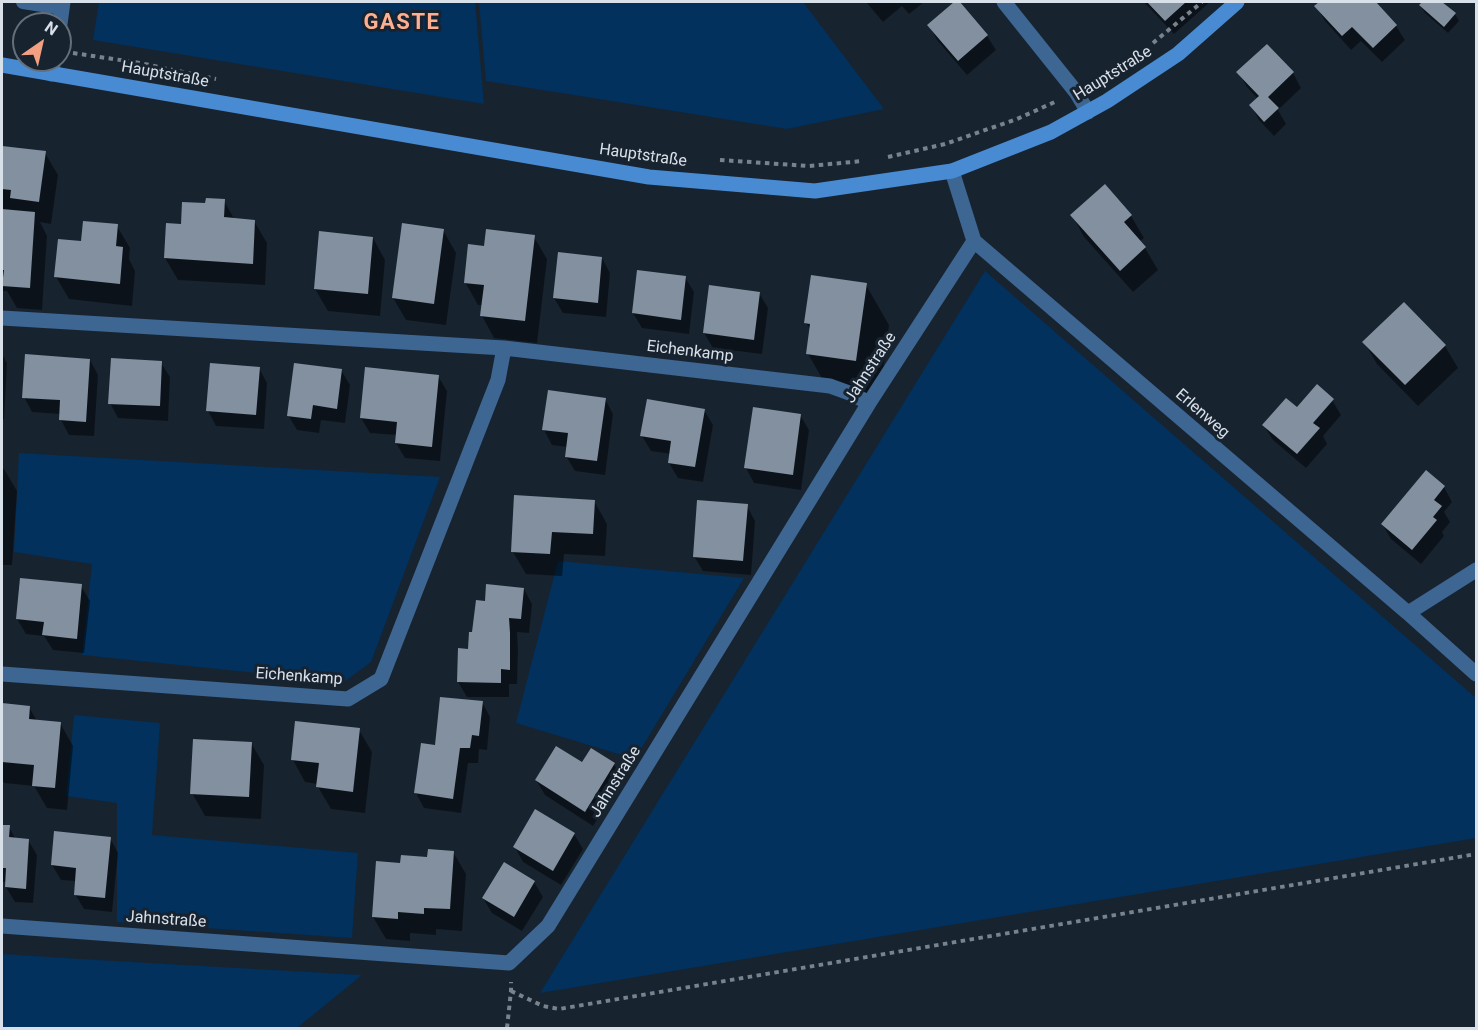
<!DOCTYPE html>
<html>
<head>
<meta charset="utf-8">
<style>
	body { margin:0 }
	#map { position:relative; width:1478px; height:1030px; overflow:hidden; background:#182330; font-family:Roboto,sans-serif }
	canvas { display:block }
	.frame { position:absolute; inset:0; border:3px solid #d8e0e9; pointer-events:none }
	.north { position:absolute; left:12px; top:12px; width:60px; height:60px; box-sizing:border-box; background:#182330; border:2px solid #656f7a; border-radius:50%; rotate:34deg; font-size:16px; font-weight:700; line-height:24px; text-align:center; color:#d8e0e9 }
	.north::after { content:''; display:block; margin:auto; width:21px; height:27px; background:#f2a081; clip-path:polygon(50% 0,100% 100%,50% 72%,0 100%) }
</style>
</head>
<body>
<div id="map">
<canvas width="1478" height="1030"></canvas>
<div class="frame"></div>
<div class="north">N</div>
</div>
<script>
const context = document.querySelector('canvas').getContext('2d');
context.lineJoin = 'round';
function paint(path, color) {
  context.fillStyle = color;
  context.fill(path, 'evenodd');
}
function shape(rows) {
  const path = new Path2D();
  for (const r of rows) {
    path.moveTo(r[0], r[1]);
    for (let i = 2; i < r.length; i += 2) path.lineTo(r[i], r[i + 1]);
  }
  return path;
}
function stroke(path, color, width, dash) {
  context.strokeStyle = color;
  context.lineWidth = width;
  context.lineCap = dash ? 'butt' : 'round';
  context.setLineDash(dash || []);
  context.stroke(path);
}
function write(font, color, halo, rows, align = 'center') {
  context.font = font + ' Roboto,sans-serif';
  context.lineWidth = 6;
  context.setLineDash([]);
  context.textBaseline = 'middle';
  context.strokeStyle = halo;
  context.fillStyle = color;
  for (const [text, x, y, turn = 0] of rows) {
    context.save();
    context.translate(x, y);
    context.rotate((+turn || 0) * Math.PI / 180);
    context.textAlign = isNaN(turn) ? turn : align;
    if (halo) context.strokeText(text, 0, 0);
    context.fillText(text, 0, 0);
    context.restore();
  }
}
paint(shape([
	[99,2,475,2,484,104,93,40],
	[479,2,803,2,884,109,787,129,486,81],
	[985,271,1476,698,1476,838,540,993],
	[19,453,440,477,371,662,344,682,82,655,92,564,14,552],
	[558,561,744,578,635,759,516,723],
	[74,715,160,723,152,835,358,853,352,938,117,922,117,803,66,796],
	[2,954,96,960,362,975,297,1028,2,1028]
]), '#01315c');
paint(shape([
	[866,2,924,2,909,14,902,6,883,22],
	[956,2,958,2,987,36,996,50,967,75,937,40,929,25],
	[1144,2,1210,2,1174,34],
	[1321,2,1374,2,1396,26,1405,40,1382,62,1361,41,1351,50,1325,21,1316,6],
	[1424,2,1440,2,1455,14,1459,21,1448,33,1425,13,1421,6],
	[1267,46,1293,73,1301,88,1278,110,1286,124,1274,136,1259,120,1251,105,1258,99,1247,87,1238,72],
	[2,147,45,153,58,175,51,224,40,222,47,236,42,310,17,308,7,291,2,291],
	[224,201,235,220,254,221,267,243,265,285,178,280,165,258,182,226,207,205],
	[1072,215,1131,216,1144,238,1139,242,1145,248,1158,270,1133,292,1084,237],
	[117,226,130,248,129,259,135,271,132,306,69,299,56,277,82,243],
	[443,230,456,253,446,325,406,320,393,298],
	[534,237,547,259,537,343,494,338,482,316,483,305,478,305,465,282,486,248],
	[373,238,385,260,380,316,328,311,315,289],
	[602,258,610,273,606,317,563,313,554,298],
	[685,277,694,292,689,334,642,328,633,313],
	[866,285,889,325,879,401,831,394,808,354,811,331,806,323],
	[759,293,768,308,762,354,713,348,704,333],
	[1364,342,1445,346,1458,368,1418,406,1377,364],
	[2,354,7,363,4,419,2,419],
	[90,360,98,375,94,436,69,435,61,420,61,414,32,412,24,397],
	[161,363,170,377,168,421,118,418,110,403],
	[259,368,267,383,264,429,216,426,208,411],
	[341,370,350,385,345,423,321,420,319,433,297,430,288,415],
	[438,376,447,391,440,461,405,458,396,443,397,435,370,433,361,418],
	[605,399,613,414,605,475,575,471,566,456,567,447,552,445,544,430],
	[1332,400,1341,415,1323,436,1327,444,1306,468,1273,440,1264,426,1297,409],
	[704,410,713,425,703,482,678,478,669,463,671,454,651,451,642,436],
	[800,415,809,430,801,490,754,483,746,468],
	[2,469,4,469,17,491,12,565,2,565],
	[1444,487,1452,502,1444,512,1450,522,1442,532,1444,536,1421,564,1391,539,1383,525],
	[594,501,607,524,605,556,564,554,562,576,526,574,513,552],
	[747,506,755,521,751,575,703,571,694,556],
	[81,586,90,601,84,653,53,650,44,636,26,634,17,619],
	[524,589,532,604,529,633,517,632,518,649,517,684,509,684,509,697,467,697,458,682,470,650,474,634,486,602],
	[482,702,490,717,487,750,479,749,478,763,468,763,461,813,424,808,416,793,437,747],
	[2,705,29,707,37,721,60,723,73,746,67,810,47,808,34,786,4,783,2,779],
	[359,730,372,752,365,813,331,809,318,787,318,784,305,782,293,760],
	[251,743,264,765,261,819,205,816,192,793],
	[583,764,614,764,622,779,593,826,545,795,536,780],
	[2,826,9,827,16,840,28,840,37,855,33,903,15,902,6,887,7,882,2,882],
	[574,834,583,849,561,885,523,862,515,847],
	[110,838,118,853,112,912,84,909,75,894,76,881,61,880,52,865],
	[453,852,466,874,462,931,436,929,436,935,410,933,410,941,386,939,373,917,402,864],
	[504,864,534,882,543,897,522,931,492,913,483,898]
]), '#0007');
paint(shape([
	[954,2,960,2,988,35,958,61,927,25],
	[1147,2,1186,2,1165,21],
	[1319,2,1376,2,1397,25,1373,48,1352,27,1342,36,1314,6],
	[1422,2,1442,2,1456,13,1444,27,1419,5],
	[1267,44,1294,72,1268,97,1279,108,1264,122,1249,105,1259,96,1236,72],
	[2,146,46,151,39,202,10,198,11,190,2,189],
	[1105,184,1132,215,1124,222,1146,247,1120,271,1070,215],
	[206,198,225,199,224,217,255,220,253,264,164,258,166,223,181,224,182,202,205,203],
	[2,209,35,212,30,288,2,286,4,270,2,270],
	[83,221,118,224,116,246,123,247,120,284,54,277,58,239,81,241],
	[402,223,444,229,434,304,392,298],
	[486,229,535,235,525,321,480,316,484,285,464,283,468,244,484,246],
	[319,231,373,237,368,294,314,289],
	[558,252,602,257,598,303,553,298],
	[637,270,686,276,681,320,632,313],
	[811,275,867,283,856,361,806,354,810,324,804,323],
	[709,285,760,292,754,340,703,333],
	[1404,302,1446,345,1405,385,1362,342],
	[25,354,90,359,86,422,59,420,60,400,22,398],
	[111,358,162,361,160,406,108,404],
	[210,363,260,367,256,415,206,411],
	[294,363,342,369,337,409,313,405,311,419,287,416],
	[365,367,439,375,432,447,395,443,397,422,360,418],
	[1317,384,1334,399,1313,423,1320,428,1297,454,1262,425,1286,398,1297,407],
	[548,390,606,398,597,461,565,457,568,433,542,430],
	[647,399,705,409,695,467,668,463,671,441,640,436],
	[753,407,801,414,793,475,744,468],
	[1426,470,1445,486,1434,500,1442,506,1433,517,1437,520,1412,550,1381,524],
	[514,495,595,500,593,534,552,532,550,554,511,552],
	[697,500,748,504,743,561,693,557],
	[20,578,82,584,77,639,42,635,44,622,16,619],
	[486,584,524,588,521,619,509,618,510,633,510,670,501,669,501,683,457,682,458,648,468,649,469,632,472,632,476,600,485,601],
	[440,697,483,701,479,736,472,735,470,748,460,748,453,799,414,793,421,743,435,745],
	[2,703,30,706,29,719,61,722,55,788,32,786,34,765,2,762],
	[295,721,360,728,353,792,316,787,319,763,291,760],
	[193,739,252,742,249,797,190,794],
	[556,746,582,762,591,748,615,763,585,812,535,780],
	[535,809,575,833,553,871,513,847],
	[2,825,10,825,9,837,29,839,26,889,5,887,6,868,2,868],
	[54,831,111,837,105,898,74,895,76,868,51,865],
	[428,849,454,851,450,909,424,908,424,914,398,912,398,919,372,917,376,861,400,863,401,855,427,857],
	[504,862,535,881,514,917,482,898]
]), '#8290a0');
stroke(shape([
	[1153,43,1202,2],
	[73,53,140,63,216,79],
	[1092,82,1114,69],
	[888,157,945,144,1017,119,1057,101],
	[720,160,809,166,863,161],
	[511,991,543,1006,559,1009,1476,854],
	[507,1028,511,991,511,982]
]), '#79838e', 4, [4.5, 4.5]);
stroke(shape([
	[23,2,62,8]
]), '#3d6692', 14);
stroke(shape([
	[1004,2,1076,92,1088,112],
	[60,24,63,2],
	[51,74,54,60],
	[974,241,1408,613,1476,674],
	[2,318,504,348,830,386,852,394,869,403],
	[1408,613,1476,570],
	[2,674,348,699,381,679,498,380,504,348],
	[2,926,509,963,548,926,869,403,974,241,952,171]
]), '#3d6692', 15);
stroke(shape([
	[2,65,649,177,815,191,952,171,1051,132,1107,101,1178,54,1237,2]
]), '#488bd2', 15);
write('16px', '#d8e0e9', '#182330', [
	["Hauptstraße",1113,74,-32],
	["Hauptstraße",165,75,10],
	["Hauptstraße",643,156,8],
	["Eichenkamp",690,352,7],
	["Jahnstraße",871,368,-57],
	["Erlenweg",1202,414,41],
	["Eichenkamp",299,677,4],
	["Jahnstraße",616,782,-58],
	["Jahnstraße",166,920,4]
]);
context.letterSpacing = '1.5px';
write('bold 22px', '#fcaf91', '#182330', [
	["GASTE",402,23]
]);
context.letterSpacing = '0px';
</script>
</body>
</html>
